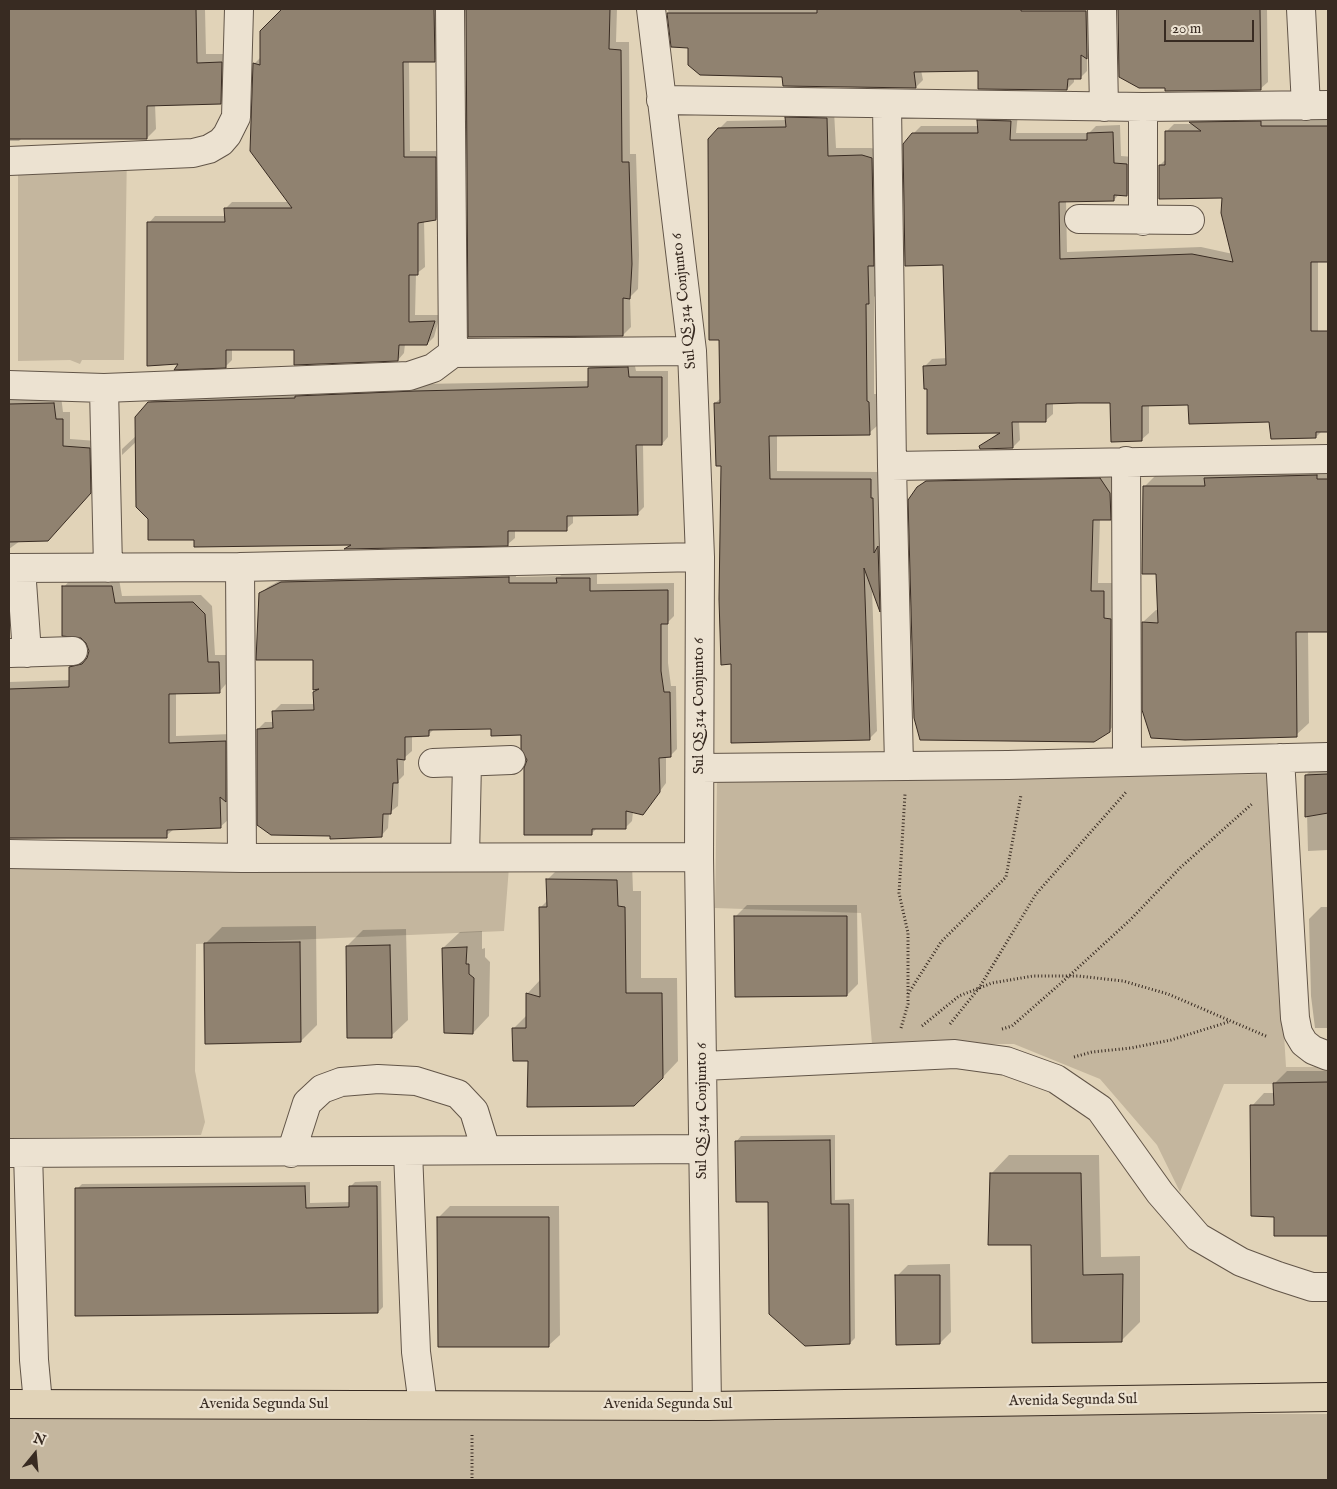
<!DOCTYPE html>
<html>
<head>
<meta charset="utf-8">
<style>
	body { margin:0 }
	#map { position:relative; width:1337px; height:1489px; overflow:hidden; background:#e1d3b8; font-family:"IM FELL English",serif }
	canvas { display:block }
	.frame { position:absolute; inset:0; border:10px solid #382b22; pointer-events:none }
	.north { position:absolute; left:10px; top:1429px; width:50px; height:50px; -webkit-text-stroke:4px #ece2d1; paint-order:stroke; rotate:17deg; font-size:14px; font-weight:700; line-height:20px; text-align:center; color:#382b22 }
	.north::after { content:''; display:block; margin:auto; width:18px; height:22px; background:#382b22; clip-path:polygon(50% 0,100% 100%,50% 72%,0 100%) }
	.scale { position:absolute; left:1164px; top:20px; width:90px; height:22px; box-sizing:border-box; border:2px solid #382b22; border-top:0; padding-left:6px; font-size:15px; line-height:18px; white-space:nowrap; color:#382b22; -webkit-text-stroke:4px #ece2d1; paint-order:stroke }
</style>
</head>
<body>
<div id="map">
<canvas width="1337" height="1489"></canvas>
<div class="frame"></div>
<div class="north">N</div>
<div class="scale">20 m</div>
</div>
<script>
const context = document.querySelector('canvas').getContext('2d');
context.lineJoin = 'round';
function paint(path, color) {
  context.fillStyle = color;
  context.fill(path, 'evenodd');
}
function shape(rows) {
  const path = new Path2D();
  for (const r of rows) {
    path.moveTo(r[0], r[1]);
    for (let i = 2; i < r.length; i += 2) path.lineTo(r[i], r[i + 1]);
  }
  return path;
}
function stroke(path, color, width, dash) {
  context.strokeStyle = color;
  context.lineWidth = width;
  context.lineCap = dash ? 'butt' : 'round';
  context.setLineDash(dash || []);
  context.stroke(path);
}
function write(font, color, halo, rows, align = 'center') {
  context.font = font + ' "IM FELL English",serif';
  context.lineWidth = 4.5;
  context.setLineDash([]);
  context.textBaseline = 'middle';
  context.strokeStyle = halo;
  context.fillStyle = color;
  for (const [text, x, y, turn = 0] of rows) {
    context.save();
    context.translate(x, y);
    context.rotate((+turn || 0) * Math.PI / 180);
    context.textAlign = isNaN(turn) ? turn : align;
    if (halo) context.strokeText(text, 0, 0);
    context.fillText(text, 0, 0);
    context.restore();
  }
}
paint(shape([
	[18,146,127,147,124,360,82,360,80,364,70,360,18,361],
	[1268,774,1286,1067,1328,1067,1328,1084,1224,1084,1180,1192,1157,1145,1100,1079,1014,1044,872,1044,861,913,715,908,717,780],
	[9,865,509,867,504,931,196,944,195,1071,205,1122,201,1135,9,1138],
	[718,1413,1328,1414,1328,1480,9,1480,9,1417]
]), '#c4b69e');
paint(shape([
	[9,9,205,9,206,54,230,54,229,94,220,103,155,104,156,129,147,138,22,138,19,141,9,141],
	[284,9,441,9,441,54,434,61,409,61,410,151,442,151,442,212,436,219,424,221,425,267,416,274,415,315,440,315,434,337,427,344,405,344,404,353,398,360,295,349,232,349,232,360,226,366,181,363,149,223,155,216,226,216,225,209,232,202,289,202,254,64,261,57,261,32],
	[467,9,617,9,616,42,629,42,630,154,636,154,639,255,638,289,630,297,631,327,623,335],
	[668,9,1095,9,1094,51,1087,58,1087,71,1080,78,1074,78,1074,82,1067,89,980,69,921,70,923,80,916,87,783,75,689,46,672,46],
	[1119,9,1267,9,1268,82,1260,89,1166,86,1120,76],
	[794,110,834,111,836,148,871,148,879,150,881,257,875,263,876,295,874,297,874,394,876,394,877,426,869,433,777,435,777,471,878,472,887,603,880,610,872,589,877,731,869,739,732,662,722,465,715,403,721,398,720,339,709,139,727,121,787,120],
	[986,113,1018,114,1016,133,1089,133,1096,126,1120,125,1121,156,1134,157,1134,188,1127,195,1119,194,1114,200,1066,200,1067,252,1201,247,1233,254,1223,197,1160,165,1166,159,1166,132,1174,124,1194,124,1191,122,1197,115,1268,114,1268,120,1328,119,1328,261,1318,261,1318,336,1328,330,1328,431,1322,431,1316,437,1271,421,1189,404,1149,405,1149,433,1141,440,1111,402,1053,402,1053,414,1045,421,1019,421,1020,440,1013,447,981,447,1000,431,928,388,925,366,932,359,947,358,944,264,913,134,921,126,979,126,978,121],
	[596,361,634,361,636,371,668,371,668,437,662,444,643,444,644,507,637,514,573,514,573,523,566,529,515,530,515,538,508,544,347,548,351,544,195,539,149,519,137,441,122,455,122,449,137,435,149,403,156,396,422,384,589,381,589,368],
	[9,393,61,396,63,412,70,412,70,439,97,441,94,487,53,535,20,541,9,549],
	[1328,463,1328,631,1308,631,1309,723,1296,735,1143,622,1156,610,1159,610,1157,573,1144,487,1157,474],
	[1108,471,1118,484,1118,511,1110,519,1100,519,1098,583,1112,583,1112,611,1118,611,1117,722,1109,731,918,488,927,479],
	[515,570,516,577,560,576,565,572,597,572,597,584,674,583,674,616,668,622,668,663,671,686,676,686,677,749,670,756,666,756,666,783,643,814,633,812,632,821,625,828,597,828,592,833,528,760,522,734,492,728,435,728,428,735,412,735,412,751,404,758,404,775,399,780,398,806,389,813,388,828,381,836,258,729,265,722,274,722,274,711,281,704,315,704,315,693,319,688,314,659,260,594,268,587,290,575],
	[71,579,119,579,122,596,201,595,212,606,215,655,226,655,226,684,219,692,176,692,176,736,232,734,233,793,227,799,228,820,220,827,174,829,166,836,9,839,9,682,70,680,70,667,77,660,88,657,90,650,64,587],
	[1328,762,1328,850,1308,851,1306,775,1318,763],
	[564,863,632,864,633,891,641,891,641,978,677,978,678,1061,662,1078,529,1060,513,1029,527,1015,527,994,541,979,540,908,548,900,548,879],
	[747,905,857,905,858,984,847,995,736,916],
	[1321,907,1328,907,1328,1028,1315,1028,1311,996,1309,919],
	[316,926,317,1025,301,1041,205,944,222,927],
	[406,929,408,1020,391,1036,347,946,363,930],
	[482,931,482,949,485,948,485,957,490,962,489,1016,473,1033,443,948,460,932],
	[1287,1071,1328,1071,1328,1234,1275,1235,1275,1215,1252,1106,1264,1093,1275,1093,1275,1083],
	[835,1135,835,1200,854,1199,855,1338,850,1343,736,1142,741,1136],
	[1009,1155,1099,1155,1101,1257,1140,1256,1140,1322,1121,1341,1032,1244,991,1174],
	[381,1181,383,1307,378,1312,77,1189,82,1184,310,1182,310,1203,350,1202,350,1187,355,1182],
	[450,1206,559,1206,560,1335,549,1345,439,1217],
	[950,1264,951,1332,940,1343,897,1276,908,1265]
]), '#0003');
const building = shape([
	[9,9,196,9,197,63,222,62,221,104,147,106,147,139,9,139,9,9],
	[282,9,434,9,435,62,403,62,404,157,436,157,436,220,418,223,418,275,409,275,409,322,435,321,427,345,399,345,398,361,294,365,294,350,226,350,226,368,174,370,178,364,147,366,147,222,225,222,224,208,292,208,250,151,253,63,260,65,260,31,282,9],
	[466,9,610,9,609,49,621,50,622,162,629,162,632,264,630,299,623,298,623,336,468,337,466,9],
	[817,9,1021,9,1021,11,1086,11,1087,59,1081,55,1081,79,1068,79,1067,90,978,89,978,71,914,72,916,88,783,86,782,77,700,75,688,65,688,48,671,47,667,13,817,13,817,9],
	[1118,9,1260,9,1261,90,1165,91,1165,88,1139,88,1119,77,1118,9],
	[785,117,827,118,828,156,862,155,872,158,874,266,868,266,869,304,866,304,867,401,869,402,870,435,769,436,770,479,871,479,871,498,873,498,874,553,878,546,880,612,864,568,870,740,731,743,731,664,721,665,719,599,721,466,716,466,714,403,720,403,719,340,709,340,708,139,718,128,786,127,785,117],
	[977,120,1011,121,1010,140,1087,140,1087,133,1113,132,1114,163,1127,164,1127,196,1114,195,1114,201,1059,202,1060,259,1192,254,1233,262,1221,213,1222,198,1159,199,1159,165,1165,165,1165,131,1201,131,1189,122,1261,121,1261,126,1328,126,1328,262,1311,262,1311,331,1328,331,1328,432,1316,432,1316,438,1271,439,1269,422,1189,424,1188,405,1142,406,1142,441,1111,442,1110,403,1078,403,1046,404,1046,422,1012,422,1013,448,980,449,979,446,1000,433,927,434,927,389,924,389,923,366,946,365,943,265,905,266,903,144,912,133,978,133,977,120],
	[628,367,629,377,662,377,662,445,636,445,638,515,567,516,567,531,508,531,508,546,344,549,351,545,194,547,194,540,148,540,148,519,136,507,135,417,148,402,295,398,295,396,415,391,588,387,588,368,628,367],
	[54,403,56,419,63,419,63,446,90,448,91,493,48,541,9,542,9,404,54,403],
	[1317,475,1317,479,1328,479,1328,632,1296,632,1297,737,1185,740,1151,738,1142,710,1142,622,1158,623,1156,574,1142,574,1143,486,1205,486,1204,478,1317,475],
	[1100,478,1110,493,1111,520,1093,520,1091,591,1104,591,1104,618,1111,619,1110,732,1094,742,920,740,914,718,908,500,917,487,926,481,1100,478],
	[509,577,509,583,557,583,556,578,590,578,590,591,668,590,668,624,661,624,661,671,664,692,670,692,671,757,659,758,660,792,643,815,626,811,626,829,592,829,592,835,524,835,524,768,527,760,521,749,521,735,491,736,491,729,429,730,429,736,405,737,405,760,397,759,398,783,393,783,391,814,383,814,382,837,330,839,330,836,271,835,257,825,257,729,273,728,272,711,314,710,313,692,319,689,313,690,313,660,256,660,259,593,281,582,509,577],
	[62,586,112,586,115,603,193,602,205,614,208,662,219,662,220,693,169,694,169,743,226,741,226,802,220,797,221,828,167,830,167,838,9,838,9,689,69,687,69,667,82,664,87,658,89,651,86,643,81,638,62,636,62,586],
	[1328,774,1328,813,1305,817,1305,775,1328,774],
	[546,879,617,880,618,906,625,907,626,993,662,993,663,1078,634,1106,527,1107,528,1061,513,1061,512,1028,526,1028,526,993,540,997,539,907,547,907,546,879],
	[734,916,847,916,847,996,735,997,734,916],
	[300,942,301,1042,205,1044,204,943,300,942],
	[390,945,392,1038,347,1038,346,946,390,945],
	[467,947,466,964,469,964,469,974,474,978,473,1034,444,1033,442,948,467,947],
	[1328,1082,1328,1236,1274,1236,1274,1217,1251,1216,1250,1105,1274,1105,1273,1083,1328,1082],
	[830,1140,831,1204,849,1204,850,1344,805,1346,769,1314,768,1202,736,1202,735,1141,830,1140],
	[990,1173,1081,1173,1083,1275,1123,1274,1122,1342,1032,1343,1031,1245,988,1245,990,1173],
	[305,1186,306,1208,349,1207,349,1186,377,1186,378,1313,75,1316,75,1188,305,1186],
	[437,1217,549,1217,549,1347,438,1347,437,1217],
	[895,1275,940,1275,940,1344,896,1345,895,1275]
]);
paint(building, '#908270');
stroke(building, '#382b22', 1);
const minor = shape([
	[651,9,692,351,700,557,699,857,707,1406],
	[1102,9,1104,107],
	[1301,9,1306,106],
	[661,100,1143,107,1328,105],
	[887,105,892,466],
	[9,161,193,153,209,149,221,142,227,135,236,117,239,9],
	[1079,219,1190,220],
	[1143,221,1143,107],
	[453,353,692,351],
	[9,385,104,388,409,376,433,368,453,353,450,9],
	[104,388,108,568],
	[1126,461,1127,760],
	[240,567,242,858],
	[9,568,240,567,700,557],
	[21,568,27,653],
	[10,653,73,651],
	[1280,758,1295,1018,1298,1033,1304,1043,1313,1050,1328,1056],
	[433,763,511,760],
	[899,765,892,466,1328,459],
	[701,768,1008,765,1328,757],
	[9,854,242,858,699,857],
	[465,857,467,762],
	[703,1066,955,1054,1006,1061,1056,1079,1100,1109,1160,1193,1198,1237,1241,1262,1278,1276,1312,1287,1328,1287],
	[408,1151,416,1352,423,1405],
	[9,1153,703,1149],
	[28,1153,34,1360,38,1403],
	[291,1153,307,1103,322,1089,341,1082,378,1079,416,1081,458,1094,474,1111,486,1150]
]);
const major = shape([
	[9,1404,707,1406,1328,1397]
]);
stroke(minor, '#625548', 30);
stroke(major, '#382b22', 30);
stroke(shape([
	[908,994,941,942,1006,877,1021,795],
	[950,1024,979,988,1036,894,1127,791],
	[922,1026,959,996,992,983,1033,976,1078,976,1123,981,1168,994,1268,1037],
	[901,1028,908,1004,908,933,899,893,905,794],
	[1002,1029,1012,1026,1069,976,1130,920,1181,867,1253,803],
	[1074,1057,1092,1052,1131,1048,1171,1040,1228,1022],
	[472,1435,472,1480]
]), '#382b22', 3, [1, 2.5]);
stroke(minor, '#ece2d1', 28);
stroke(major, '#e1d3b8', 28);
write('15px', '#382b22', '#ece2d1', [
	["Sul QS 314 Conjunto 6",685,301,-96],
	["Sul QS 314 Conjunto 6",700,706,-90],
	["Sul QS 314 Conjunto 6",703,1111,-90],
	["Avenida Segunda Sul",1073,1401,-1],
	["Avenida Segunda Sul",264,1405],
	["Avenida Segunda Sul",668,1405]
]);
</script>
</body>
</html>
